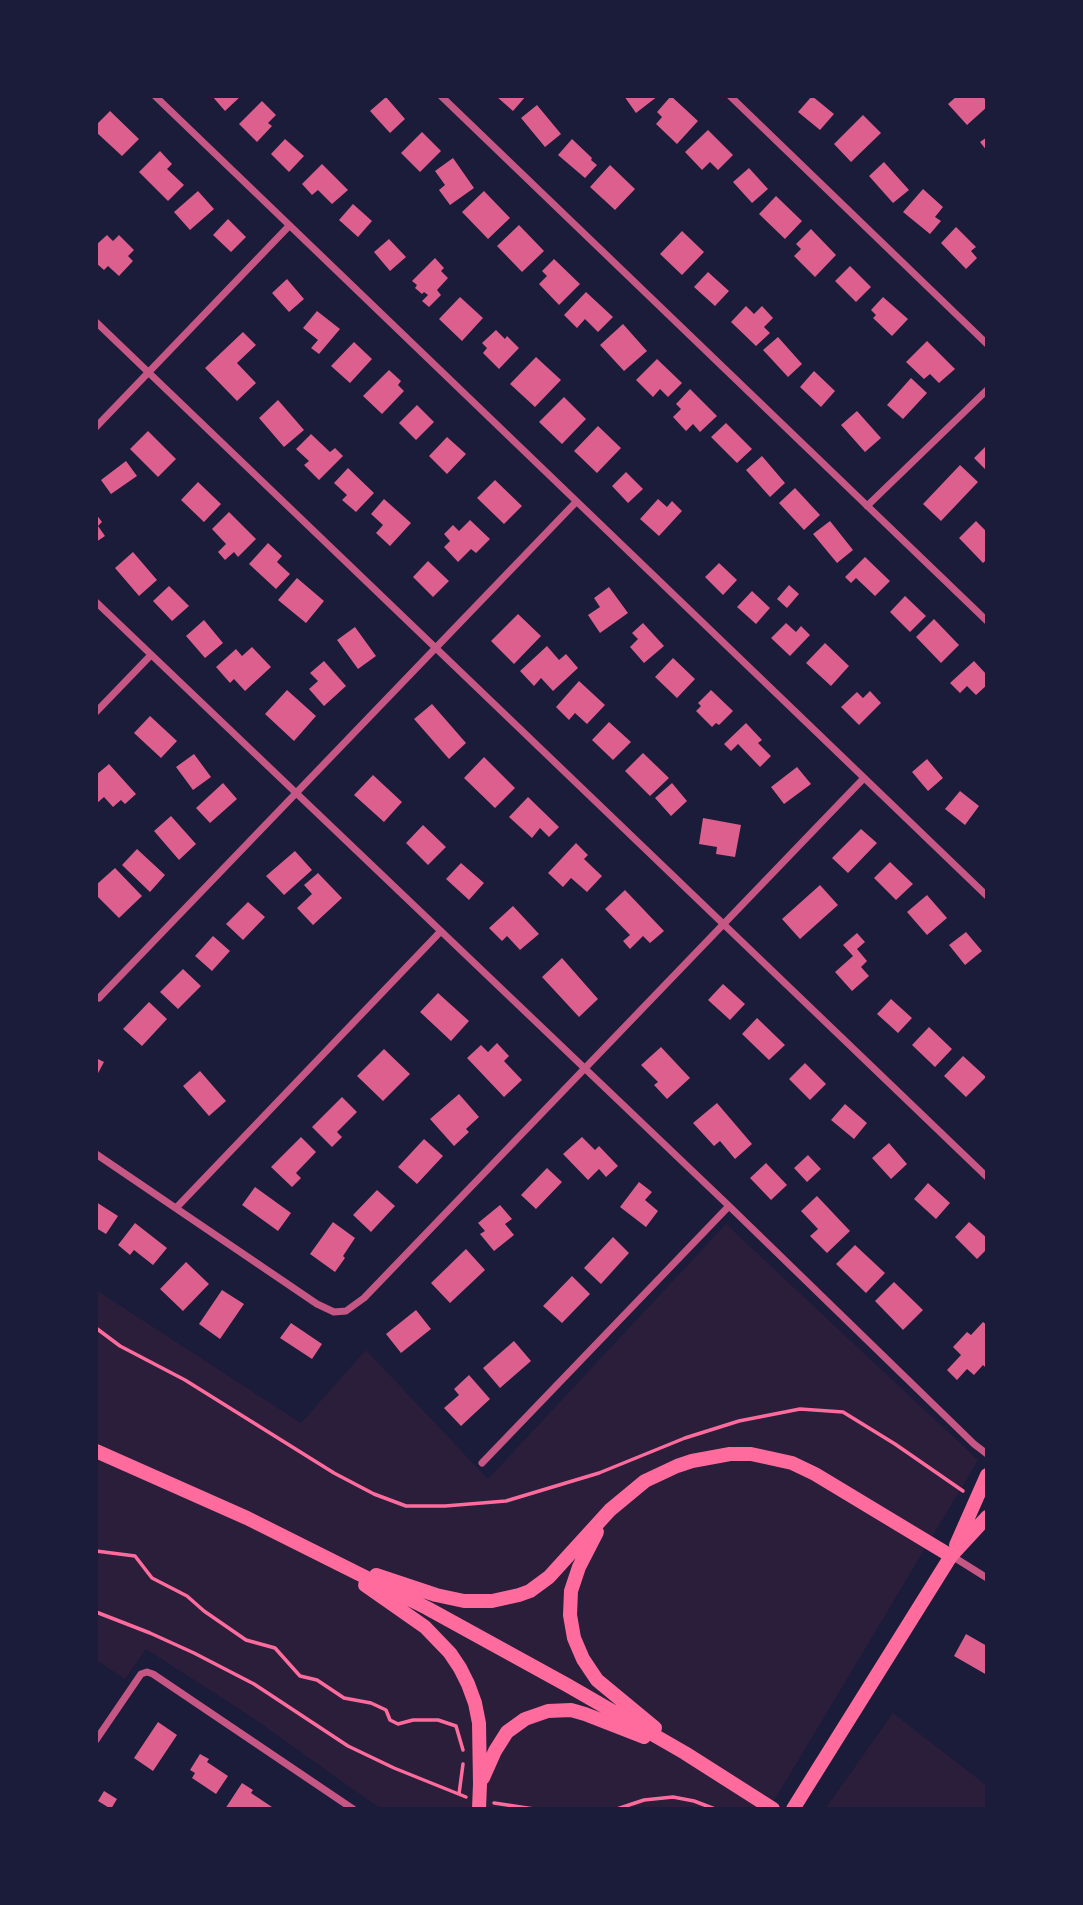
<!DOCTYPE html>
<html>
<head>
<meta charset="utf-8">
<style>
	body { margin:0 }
	#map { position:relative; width:1083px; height:1905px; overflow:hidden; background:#1b1b3a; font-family:"Exo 2",sans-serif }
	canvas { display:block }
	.frame { position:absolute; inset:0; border:98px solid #1b1b3a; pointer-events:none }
</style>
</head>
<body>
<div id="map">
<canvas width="1083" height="1905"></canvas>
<div class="frame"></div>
</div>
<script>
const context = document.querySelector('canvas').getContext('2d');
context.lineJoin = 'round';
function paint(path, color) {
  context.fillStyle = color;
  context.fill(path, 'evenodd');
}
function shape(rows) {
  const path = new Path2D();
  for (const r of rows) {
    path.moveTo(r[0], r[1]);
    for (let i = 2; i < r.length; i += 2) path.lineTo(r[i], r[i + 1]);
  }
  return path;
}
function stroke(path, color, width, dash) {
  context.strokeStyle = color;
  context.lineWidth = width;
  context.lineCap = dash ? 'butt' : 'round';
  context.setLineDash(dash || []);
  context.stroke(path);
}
paint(shape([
	[726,1224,978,1460,769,1809,381,1809,250,1716,146,1649,125,1679,96,1660,96,1290,301,1423,366,1350,488,1479],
	[893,1713,987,1786,987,1809,825,1809]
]), '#2a1e3b');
paint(shape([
	[212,96,241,96,225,111],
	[496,96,526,96,513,111],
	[624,96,658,96,636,113],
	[671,96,698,121,677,144,656,124,662,117,657,112],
	[812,96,834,114,820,130,798,112],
	[957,96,982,96,987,101,987,107,967,125,948,104],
	[386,97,405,119,390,133,370,111],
	[262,101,276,115,268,123,272,126,257,142,239,124],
	[537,105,561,134,545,147,521,118],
	[110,111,139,139,122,156,96,132,96,125],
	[863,115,881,133,851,162,834,144],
	[708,130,733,155,718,170,710,162,702,170,685,152],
	[422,132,441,151,420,172,401,153],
	[987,137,987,151,980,142],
	[285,139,304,156,289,172,271,154],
	[572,139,592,158,591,160,597,165,585,178,558,155],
	[160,151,172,164,167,169,184,185,168,201,139,172],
	[453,158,474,188,450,205,439,190,445,185,435,171],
	[884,162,909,190,893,203,869,176],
	[322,164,348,190,332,204,318,190,312,195,302,184],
	[610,165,635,189,615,210,590,187],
	[749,168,768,189,752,203,733,182],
	[923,189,943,207,935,217,941,221,930,234,903,212],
	[198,191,214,209,190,230,174,212],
	[484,191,510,218,488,239,462,212],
	[776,196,802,221,785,239,759,214],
	[353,204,372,221,358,237,339,220],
	[228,219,246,237,231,252,213,235],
	[519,225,544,251,522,272,497,246],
	[956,227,976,247,971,251,977,258,966,269,941,243],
	[811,229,836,255,815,277,794,256,801,249,796,244],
	[682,231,704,252,682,275,660,254],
	[107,235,113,241,119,235,134,250,128,256,133,261,119,276,108,266,104,270,96,263,96,245],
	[389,239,406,257,390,271,374,252],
	[435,258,444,268,441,271,448,278,437,290,441,295,429,307,422,301,428,295,424,292,422,294,415,288,417,285,412,281],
	[554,259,580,284,559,305,539,284,547,276,542,271],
	[850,266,871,287,856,302,835,281],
	[708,272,729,291,715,306,694,287],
	[287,279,304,299,289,312,272,293],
	[586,292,613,317,598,332,585,319,577,328,564,315],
	[460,297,483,318,462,341,439,319],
	[883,297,908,319,892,336,873,318,876,315,871,310],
	[746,306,754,314,762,306,773,318,764,327,770,333,756,346,731,322],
	[317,311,340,329,319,354,311,348,318,340,303,328],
	[623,324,647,351,624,371,600,345],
	[496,330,505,339,507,336,519,348,499,369,483,353,487,348,482,343],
	[243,332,256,345,237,363,256,383,237,401,205,368],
	[778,337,802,364,788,377,763,350],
	[927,341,955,369,939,383,930,374,924,379,906,362],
	[354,342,372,359,350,383,331,366],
	[536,357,561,380,535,407,510,384],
	[657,359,682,383,668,397,660,389,653,397,636,380],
	[389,370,401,381,398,385,404,391,382,414,363,396],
	[814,371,835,391,821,407,800,387],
	[911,378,927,393,903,419,887,405],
	[690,389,717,416,700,432,693,424,686,431,673,417,681,409,676,404],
	[564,397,586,419,562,444,539,422],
	[278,400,304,430,284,447,259,418],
	[417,405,434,422,416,440,399,423],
	[857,411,881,438,865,452,841,425],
	[726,423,752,449,737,463,711,437],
	[598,426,621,448,597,473,574,451],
	[148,431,176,459,158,477,130,449],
	[311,434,330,452,335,448,343,456,319,480,304,465,309,461,296,449],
	[447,437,466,454,447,474,429,456],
	[987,445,987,471,974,458],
	[762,456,785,483,770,497,746,470],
	[126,461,137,476,111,494,101,480],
	[960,465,978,482,941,521,923,504],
	[348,468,374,493,356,512,342,500,347,495,334,483],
	[626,472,643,489,628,503,612,486],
	[495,480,522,506,504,524,477,498],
	[198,482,221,504,204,522,181,500],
	[795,488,820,515,804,530,779,503],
	[384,499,411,523,390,546,376,533,383,525,371,514],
	[658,499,667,507,672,501,682,511,659,536,640,519],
	[229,512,256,539,238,557,234,552,225,560,218,552,226,544,212,529],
	[96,514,102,522,98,526,105,536,96,542],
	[470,520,490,539,476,553,471,549,458,562,444,547,450,541,444,534,453,525,459,531],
	[830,521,853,550,837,563,813,534],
	[976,521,987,532,987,559,983,563,959,538],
	[268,543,282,556,277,562,290,574,276,589,249,564],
	[133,552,157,580,139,596,115,568],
	[865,557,890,581,875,596,856,578,851,583,845,577],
	[428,561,449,581,433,597,413,577],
	[719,563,737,580,723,595,705,577],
	[297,578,324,601,306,623,278,600],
	[789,585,799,594,787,608,777,599],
	[169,586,189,606,172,621,153,601],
	[609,587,628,613,600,633,588,615,600,607,594,598],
	[752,591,770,608,756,624,737,607],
	[905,596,926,616,910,632,890,612],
	[518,614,541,636,514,664,491,641],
	[934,619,959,645,941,663,916,637],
	[204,620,223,643,205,658,186,636],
	[643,623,664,646,644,663,630,647,638,639,632,633],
	[786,623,796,632,801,626,810,635,790,656,771,638],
	[355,627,376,656,358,669,337,640],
	[825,643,849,666,831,686,806,663],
	[547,646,559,660,566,654,578,668,553,691,541,678,534,686,520,671],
	[252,647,271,667,245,691,234,679,230,683,216,667,236,649,242,656],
	[673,658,695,679,677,698,655,677],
	[324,661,346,686,324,706,309,689,318,681,310,673],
	[974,661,987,675,987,685,976,695,967,686,960,693,950,683],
	[579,681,605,705,587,724,575,713,569,720,556,707],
	[287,690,316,716,294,741,265,714],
	[711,690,733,711,719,725,716,723,712,727,696,711,701,706,698,703],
	[870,691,881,703,859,725,841,707,857,692,863,698],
	[432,704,466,743,449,759,414,719],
	[150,716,177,741,161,758,134,733],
	[609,722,631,742,613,760,592,740],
	[746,723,762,740,758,743,771,756,760,767,738,744,731,751,724,744],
	[643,753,669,778,650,796,625,771],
	[194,754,211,777,193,790,176,767],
	[484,757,515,788,495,808,464,778],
	[927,759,943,778,928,791,912,772],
	[109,764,136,794,125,804,121,800,113,807,104,797,96,804,96,775],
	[797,767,811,784,784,804,771,787],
	[373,775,402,802,384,822,354,795],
	[223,783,237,799,210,823,196,808],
	[672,783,687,801,671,816,655,798],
	[960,791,979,806,965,825,945,809],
	[528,797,559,827,549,837,540,828,532,838,509,817],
	[171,816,196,844,179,860,154,831],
	[703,818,741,825,735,857,716,854,717,847,699,844],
	[423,825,446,847,428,865,406,843],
	[861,829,877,843,848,873,832,858],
	[576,843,588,855,584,859,602,876,587,892,571,878,563,887,548,873],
	[137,849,165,875,150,892,122,865],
	[295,851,312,870,284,895,266,876],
	[890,862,913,884,896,900,874,878],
	[461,863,484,883,469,900,446,879],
	[115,868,142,896,119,918,96,895,96,885],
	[318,873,342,898,313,925,297,908,312,894,304,885],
	[820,885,838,905,800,939,782,919],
	[625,890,664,931,650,943,643,936,630,949,623,941,630,935,605,909],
	[927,895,947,918,927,935,907,912],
	[248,902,265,917,243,940,226,924],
	[513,906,539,934,520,950,507,936,502,941,489,928],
	[966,932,982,951,965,965,949,945],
	[857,933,865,942,857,949,867,961,861,967,869,976,852,991,835,972,853,956,843,945],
	[213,936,230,951,212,971,195,956],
	[562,958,598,999,579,1017,542,977],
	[183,969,201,986,178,1009,160,992],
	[723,984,745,1004,730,1020,708,1000],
	[438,993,469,1021,451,1041,420,1012],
	[891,999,912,1018,898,1033,877,1014],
	[149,1002,167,1019,142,1046,123,1029],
	[757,1018,785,1045,769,1060,742,1034],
	[929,1027,952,1049,935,1067,912,1045],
	[497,1043,509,1056,504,1061,522,1080,504,1097,467,1058,481,1045,488,1052],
	[661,1047,690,1078,667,1099,654,1085,658,1082,641,1065],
	[384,1049,410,1074,383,1101,357,1076],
	[963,1056,986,1077,966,1097,944,1076],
	[96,1058,104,1062,96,1077],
	[805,1063,826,1084,810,1100,789,1079],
	[200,1071,226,1101,209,1116,183,1086],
	[459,1094,479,1117,466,1129,469,1132,454,1146,430,1119],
	[342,1097,357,1112,337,1132,342,1137,332,1147,312,1127],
	[717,1103,752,1144,735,1159,720,1141,714,1146,693,1123],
	[845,1104,867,1123,854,1139,831,1120],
	[301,1137,316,1152,296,1173,301,1178,292,1187,271,1167],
	[582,1137,595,1150,599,1146,618,1166,606,1177,599,1169,588,1180,563,1154],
	[424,1139,443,1156,417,1184,398,1167],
	[889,1143,907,1164,891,1179,872,1158],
	[808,1155,821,1169,807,1182,794,1168],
	[766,1163,787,1185,771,1200,750,1178],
	[547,1168,562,1182,536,1209,521,1195],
	[639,1182,652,1192,645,1200,658,1211,646,1227,620,1207],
	[928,1183,950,1203,936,1219,914,1199],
	[255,1187,291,1213,278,1231,242,1205],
	[377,1190,395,1206,371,1232,353,1215],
	[817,1196,850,1231,827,1253,810,1236,818,1229,801,1211],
	[96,1202,118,1216,106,1234,96,1228],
	[500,1205,512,1219,505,1224,514,1235,494,1251,480,1234,485,1231,478,1223],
	[333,1222,355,1238,343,1256,345,1258,335,1272,310,1254],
	[969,1222,987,1238,987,1249,977,1259,955,1237],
	[135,1223,167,1248,153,1265,134,1250,130,1255,118,1245],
	[613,1237,629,1253,601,1284,584,1268],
	[855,1245,885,1273,866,1293,836,1264],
	[466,1249,485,1270,450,1303,431,1283],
	[186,1262,209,1284,183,1311,160,1289],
	[572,1276,590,1294,562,1323,543,1306],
	[894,1282,923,1310,903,1330,875,1301],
	[222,1290,244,1304,220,1339,199,1324],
	[416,1310,431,1329,401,1353,386,1334],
	[983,1322,987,1325,987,1369,983,1365,974,1375,967,1369,957,1380,947,1370,961,1355,953,1347,967,1332,971,1335],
	[291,1323,322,1344,312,1359,280,1338],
	[514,1341,531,1361,500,1388,483,1368],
	[469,1375,490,1399,461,1426,444,1408,459,1395,454,1389],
	[966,1634,987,1646,987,1675,954,1656],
	[158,1722,177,1735,153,1771,134,1758],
	[200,1754,209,1759,207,1762,228,1776,216,1794,192,1778,195,1773,190,1770],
	[242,1783,253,1790,251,1793,275,1809,225,1809],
	[104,1791,117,1799,111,1809,98,1801]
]), '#dd5f8e');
stroke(shape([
	[96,1328,120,1346,185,1380,334,1473,374,1494,406,1506,445,1506,506,1501,599,1473,685,1438,739,1421,800,1409,843,1412,895,1444,963,1491],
	[96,1551,135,1556,152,1578,187,1596,204,1611,246,1640,275,1648,300,1676,317,1680,344,1698,371,1703,386,1710,390,1720,398,1724,413,1720,438,1720,456,1726,463,1750],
	[96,1612,150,1633,194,1653,254,1684,348,1746,394,1768,466,1797],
	[459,1794,463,1764],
	[494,1803,534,1809],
	[617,1809,644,1800,673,1797,694,1801,715,1809]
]), '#ff6b9d', 3.5);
stroke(shape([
	[155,96,987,896],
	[441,96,987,621],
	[730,96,987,344],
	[96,322,987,1177],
	[96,427,289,226],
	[867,506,987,390],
	[96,602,729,1206,974,1444,987,1454],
	[96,712,151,655],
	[99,998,576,502],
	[96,1154,317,1304,334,1312,346,1311,364,1298,864,778],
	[177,1207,441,931],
	[482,1463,729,1206],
	[952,1556,987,1578],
	[96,1740,141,1674,147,1672,153,1674,353,1809]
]), '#c65784', 7);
stroke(shape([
	[956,1545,987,1475],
	[793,1809,951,1556,987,1517]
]), '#ff6b9d', 14);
stroke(shape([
	[96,1451,247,1518,427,1608,567,1685,685,1753,773,1809],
	[597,1532,579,1567,571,1591,570,1615,574,1638,583,1659,597,1680,655,1728],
	[376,1575,436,1595,464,1601,492,1601,519,1595,530,1591,549,1577,610,1510,645,1481,677,1466,692,1461,730,1454,751,1454,774,1459,792,1463,815,1474,951,1556],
	[365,1585,425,1627,450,1653,460,1668,468,1684,475,1703,479,1723,480,1784,479,1809],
	[483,1778,495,1751,507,1732,525,1719,548,1711,571,1710,585,1714,644,1737]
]), '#ff6b9d', 14);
</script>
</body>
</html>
